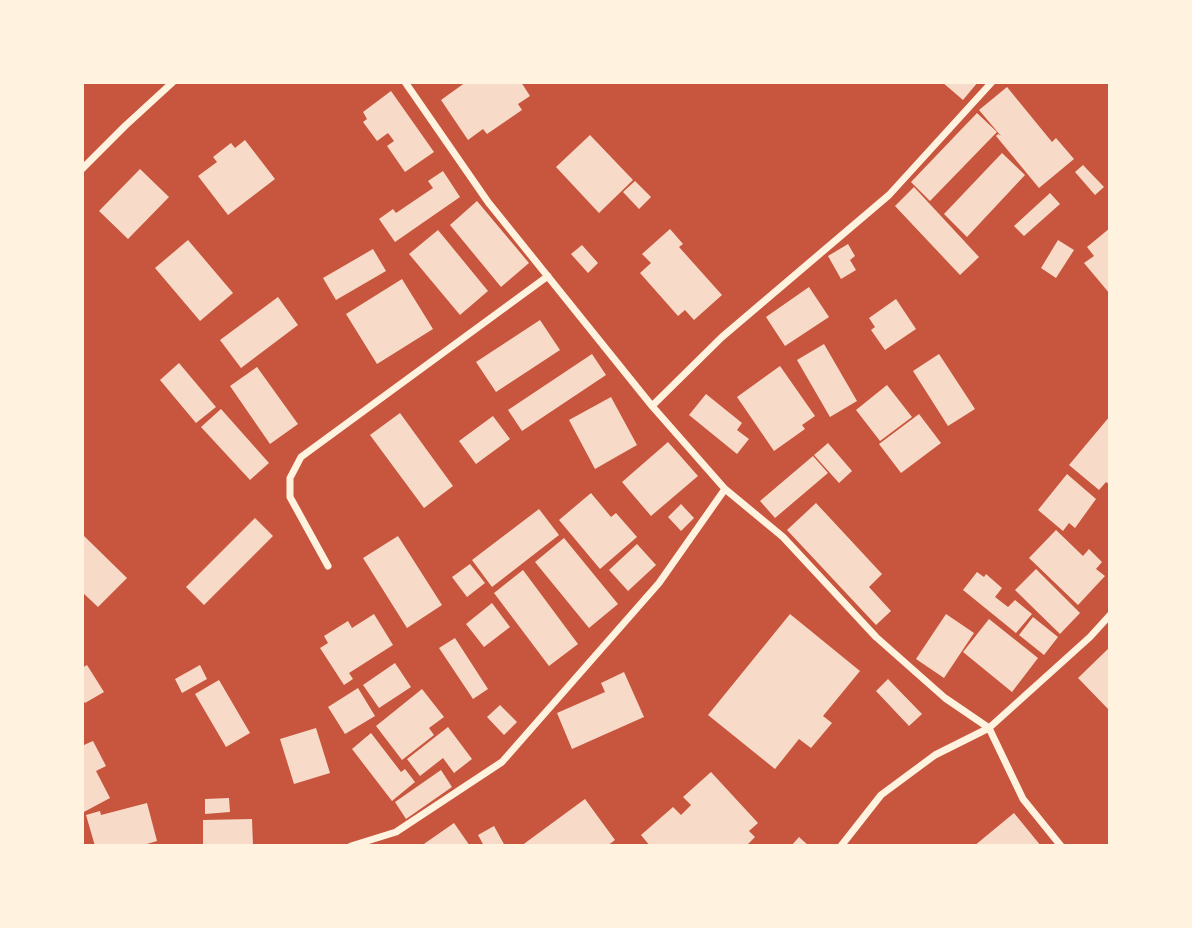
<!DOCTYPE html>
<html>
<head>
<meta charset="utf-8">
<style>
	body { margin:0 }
	#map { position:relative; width:1192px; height:928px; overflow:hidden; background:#c8553d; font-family:Raleway,sans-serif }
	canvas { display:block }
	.frame { position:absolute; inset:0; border:84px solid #fff3e0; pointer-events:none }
</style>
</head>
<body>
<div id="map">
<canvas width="1192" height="928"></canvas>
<div class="frame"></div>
</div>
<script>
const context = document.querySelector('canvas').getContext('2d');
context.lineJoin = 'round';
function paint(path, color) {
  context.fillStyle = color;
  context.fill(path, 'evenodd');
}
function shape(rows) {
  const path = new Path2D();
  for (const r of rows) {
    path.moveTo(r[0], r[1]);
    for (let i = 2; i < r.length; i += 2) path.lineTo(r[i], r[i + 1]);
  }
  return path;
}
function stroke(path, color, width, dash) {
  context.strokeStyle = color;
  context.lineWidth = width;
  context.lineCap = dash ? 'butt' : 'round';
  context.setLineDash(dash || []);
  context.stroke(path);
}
paint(shape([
	[466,82,521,82,530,96,518,104,522,110,487,134,483,129,468,140,441,100],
	[942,82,978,82,963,100],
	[1007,87,1052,142,1056,138,1074,159,1039,188,996,136,998,134,1001,136,979,110],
	[391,91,434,152,405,172,387,146,394,141,388,133,377,141,363,122,367,119,363,112],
	[977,113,997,132,930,201,911,182],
	[590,135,633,180,599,213,556,167],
	[245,140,275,179,228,215,198,176,217,162,213,157,231,143,235,148],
	[1002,153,1025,175,967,237,944,214],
	[1083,165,1104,187,1095,195,1075,172],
	[140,169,169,197,128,239,99,211],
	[443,171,460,197,395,242,379,219,393,209,396,213,433,188,428,181],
	[635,181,651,197,639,209,623,192],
	[914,187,979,257,960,275,895,206],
	[1050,193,1060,204,1024,236,1014,226],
	[477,201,529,263,501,287,450,225],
	[1110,228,1110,294,1084,263,1094,256,1087,247],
	[670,229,683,244,679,247,722,295,694,320,685,310,678,316,640,273,651,263,642,254],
	[438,230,488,291,460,315,409,254],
	[188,240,233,293,200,321,155,268],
	[1058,240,1074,250,1056,278,1041,268],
	[848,244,855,256,850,260,856,270,841,279,828,256],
	[582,245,598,263,588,273,571,254],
	[373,249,386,271,336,300,323,278],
	[402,279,433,329,377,364,346,314],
	[809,287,829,317,785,346,766,317],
	[278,297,298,325,241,368,220,340],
	[896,299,916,329,885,350,871,330,875,327,869,318],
	[540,320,560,350,496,392,476,362],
	[824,344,857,401,830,417,797,360],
	[592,354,606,375,522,431,508,410],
	[939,354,975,409,948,426,913,371],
	[179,363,216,407,196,423,160,380],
	[780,366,815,416,802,425,805,429,774,451,737,397],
	[257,367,298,424,270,444,230,386],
	[887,385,912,417,880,441,856,410],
	[706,394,742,423,737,430,749,439,737,454,689,415],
	[611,397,637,445,595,469,569,420],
	[221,409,269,463,250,480,201,427],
	[400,413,453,486,424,508,370,435],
	[919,414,941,443,901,473,879,444],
	[493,416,510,439,476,464,459,441],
	[1110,416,1110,485,1106,482,1099,490,1069,465],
	[668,442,698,476,651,516,622,482],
	[828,443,852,471,839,483,814,455],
	[813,456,828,473,775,518,760,501],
	[1067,474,1096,499,1075,528,1069,523,1063,531,1038,510],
	[591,493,611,517,616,513,637,537,600,569,559,520],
	[816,503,882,574,869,587,891,611,876,625,787,530],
	[681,504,694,518,681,531,668,517],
	[539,509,559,535,492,587,472,560],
	[255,518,273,536,204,605,186,587],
	[1056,530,1083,556,1089,549,1102,562,1096,569,1105,576,1078,605,1029,558],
	[82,534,127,578,98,607,82,592],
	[398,536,442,605,407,628,363,558],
	[564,538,618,604,589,628,535,562],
	[637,544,656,565,628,591,609,570],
	[470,564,485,583,467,597,452,577],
	[1036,569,1080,613,1060,634,1015,590],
	[523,570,578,644,549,666,494,593],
	[977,572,984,577,986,574,1002,588,995,597,1008,607,1015,600,1032,614,1016,633,963,590],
	[492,603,510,627,484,647,466,624],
	[374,614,393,645,349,673,353,679,344,685,320,648,328,643,324,636,348,621,352,628],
	[790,614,860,671,823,716,832,723,811,748,799,739,775,769,708,715],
	[946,614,974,633,944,678,916,659],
	[1033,617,1058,637,1044,655,1019,635],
	[989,619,1038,658,1012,692,963,652],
	[455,638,488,689,473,699,439,648],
	[1110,647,1110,711,1078,678],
	[395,663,411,687,379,708,363,685],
	[87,665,104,692,85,703,82,699,82,668],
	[200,665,207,679,182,693,175,679],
	[624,672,644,717,572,749,557,713,605,692,601,683],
	[888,679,922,714,909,726,876,691],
	[219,680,250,733,226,747,195,694],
	[358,688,375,716,345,734,328,707],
	[422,689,444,717,429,728,434,735,402,760,376,726],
	[500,705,517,722,504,735,487,717],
	[448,727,472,759,454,773,443,758,420,776,407,759],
	[316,728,330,773,294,784,280,739],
	[371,733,401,772,405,769,415,782,392,801,352,749],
	[82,741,84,745,93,741,106,766,96,771,110,798,82,813],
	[441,770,452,787,406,819,395,802],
	[711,772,758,823,749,831,755,837,746,846,650,846,641,835,673,807,681,815,691,805,683,797],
	[229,798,230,812,205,814,205,799],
	[585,799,615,840,607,846,521,846],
	[147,803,157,841,140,846,95,846,86,815,100,811,101,815],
	[1014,813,1041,846,974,846],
	[252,819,253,846,203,846,203,820],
	[454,823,470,846,421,846],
	[494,826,505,846,484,846,478,835],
	[799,837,809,846,791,846]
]), '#f7dbc8');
stroke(shape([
	[405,82,488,202,652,406,725,489,783,537,876,637,945,698,989,728,1023,799,1061,846],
	[82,169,125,126,173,82],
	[652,406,722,337,889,195,992,82],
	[328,566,290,497,290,478,301,457,548,276],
	[351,846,396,832,502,762,659,583,725,489],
	[841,846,881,795,935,755,989,728,1090,637,1110,615]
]), '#fff3e0', 7);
</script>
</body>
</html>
